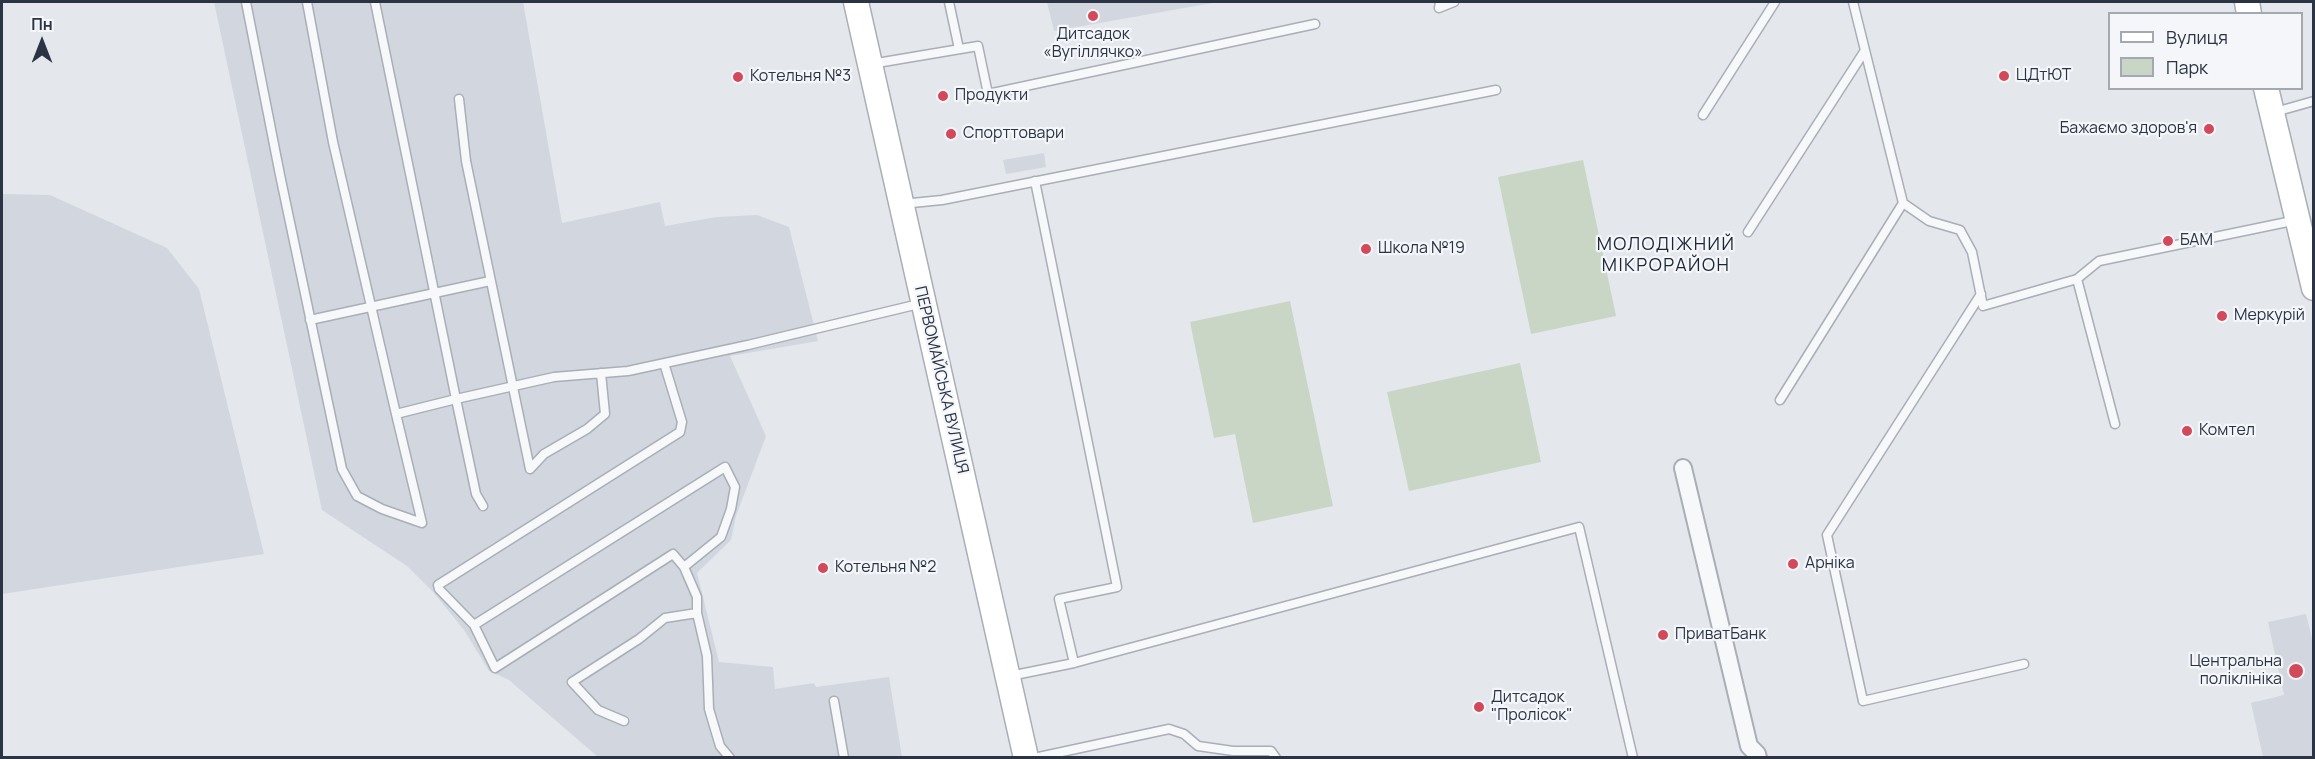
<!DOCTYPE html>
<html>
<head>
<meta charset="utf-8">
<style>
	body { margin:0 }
	#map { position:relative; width:2315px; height:759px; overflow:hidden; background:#e4e7ec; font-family:Manrope,sans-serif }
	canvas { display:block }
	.frame { position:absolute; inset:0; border:3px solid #2b3445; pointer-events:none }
	.legend { position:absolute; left:2108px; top:12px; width:195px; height:78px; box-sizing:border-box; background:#f4f6f9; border:2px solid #a4a8b1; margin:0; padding:8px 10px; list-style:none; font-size:18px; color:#2b3445 }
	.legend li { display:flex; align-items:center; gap:12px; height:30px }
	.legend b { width:30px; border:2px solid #a4a8b1 }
	.north { position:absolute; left:12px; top:12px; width:60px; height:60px; -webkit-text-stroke:4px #f4f6f9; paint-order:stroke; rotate:0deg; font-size:16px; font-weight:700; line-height:24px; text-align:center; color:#2b3445 }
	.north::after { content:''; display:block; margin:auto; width:21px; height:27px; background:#2b3445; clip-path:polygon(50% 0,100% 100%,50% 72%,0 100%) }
</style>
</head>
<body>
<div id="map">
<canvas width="2315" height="759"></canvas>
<div class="frame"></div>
<ul class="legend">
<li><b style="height:8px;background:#fff"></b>Вулиця</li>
<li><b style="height:16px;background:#c9d6c5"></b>Парк</li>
</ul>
<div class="north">Пн</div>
</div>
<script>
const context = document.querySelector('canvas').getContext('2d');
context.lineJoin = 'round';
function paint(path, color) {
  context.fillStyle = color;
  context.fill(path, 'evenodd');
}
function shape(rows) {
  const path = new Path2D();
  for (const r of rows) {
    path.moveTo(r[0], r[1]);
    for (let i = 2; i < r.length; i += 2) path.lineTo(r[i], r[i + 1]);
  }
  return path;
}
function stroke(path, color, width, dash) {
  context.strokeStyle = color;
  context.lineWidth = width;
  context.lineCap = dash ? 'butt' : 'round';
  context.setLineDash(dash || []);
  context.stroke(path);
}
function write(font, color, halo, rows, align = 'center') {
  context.font = font + ' Manrope,sans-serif';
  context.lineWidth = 4.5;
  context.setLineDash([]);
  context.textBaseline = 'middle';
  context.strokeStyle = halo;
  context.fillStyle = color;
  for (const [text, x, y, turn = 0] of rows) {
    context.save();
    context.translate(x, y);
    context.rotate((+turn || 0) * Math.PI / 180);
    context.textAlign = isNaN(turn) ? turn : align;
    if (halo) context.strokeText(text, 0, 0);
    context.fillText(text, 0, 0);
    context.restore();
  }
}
paint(shape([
	[214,2,523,2,562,223,660,202,665,226,717,217,757,215,789,227,818,341,730,356,766,436,736,516,731,540,697,573,719,662,773,667,775,689,814,683,816,687,889,677,902,757,598,757,509,680,489,671,464,630,434,593,407,566,322,510],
	[1047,2,1218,2,1054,31],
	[1044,153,1046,167,1006,174,1003,160],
	[2,194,50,195,167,248,199,289,264,554,2,594],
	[2306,614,2314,647,2313,757,2263,757,2251,703,2284,695,2268,622]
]), '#d2d6de');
paint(shape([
	[1583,160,1616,316,1531,334,1498,177],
	[1290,301,1333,506,1253,523,1235,434,1214,438,1190,322],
	[1520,363,1541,462,1409,491,1387,392]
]), '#c9d6c5');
const lane = shape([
	[246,2,280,175,342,469,357,496,382,509,422,523,396,414,456,399,375,2],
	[307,2,333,142,396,414],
	[949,2,959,49],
	[1440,2,1439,8,1454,2],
	[1853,2,1903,203,1929,221,1960,230,1972,252,1983,306,2077,279,2115,424],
	[871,64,978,46,988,94,1315,24],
	[459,99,466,161,530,469,544,454,587,429,605,414,601,373],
	[2275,112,2314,101],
	[1703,115,1775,2],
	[1035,181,1117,587,1059,599,1074,663],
	[902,204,942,200,1496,90],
	[1748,232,1864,52],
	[2077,279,2099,261,2297,220],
	[1981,294,1827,535,1863,701,2024,664],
	[310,320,490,281],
	[1780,400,1903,203],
	[483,506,476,494,456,399,554,377,628,371,748,345,923,303],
	[697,613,707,656,709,709,720,746,730,758],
	[474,625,495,668,673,554,684,567,721,537,731,509,735,487,725,467,474,625,439,589,438,585,680,432,682,422,664,363],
	[1010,676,1074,663,1579,527,1633,758],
	[834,701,844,758],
	[624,721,598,710,572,682,639,639,665,618,697,613,697,597,684,567],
	[1034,758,1169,729,1184,734,1198,746,1233,751,1271,751,1276,758]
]);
const street = shape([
	[1683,468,1749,746,1757,754,1758,758]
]);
const secondary = shape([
	[856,2,1026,758],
	[2247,2,2249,14],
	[2266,88,2314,288]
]);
stroke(lane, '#a9aeb7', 11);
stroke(street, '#a9aeb7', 20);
stroke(secondary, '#a9aeb7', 27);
stroke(lane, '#f7f8fa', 8);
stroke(street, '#f7f8fa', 16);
stroke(secondary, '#fff', 24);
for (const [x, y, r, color] of [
	[1093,16,6,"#d1495b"],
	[2004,76,6,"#d1495b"],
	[738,77,6,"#d1495b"],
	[943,96,6,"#d1495b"],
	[2209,129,6,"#d1495b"],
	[951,134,6,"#d1495b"],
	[2168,241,6,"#d1495b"],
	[1366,249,6,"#d1495b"],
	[2222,316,6,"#d1495b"],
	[2187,431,6,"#d1495b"],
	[1793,564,6,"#d1495b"],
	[823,568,6,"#d1495b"],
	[1663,635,6,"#d1495b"],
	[2296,671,8,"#d1495b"],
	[1479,707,6,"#d1495b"]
]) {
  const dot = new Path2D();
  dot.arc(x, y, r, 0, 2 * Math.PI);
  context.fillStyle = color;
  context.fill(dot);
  stroke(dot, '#f4f6f9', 2);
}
write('16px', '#2b3445', '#f4f6f9', [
	["Дитсадок",1093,35,"center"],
	["«Вугіллячко»",1093,53,"center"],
	["ЦДтЮТ",2016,76],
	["Котельня №3",750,77],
	["Продукти",955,96],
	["Бажаємо здоров'я",2197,129,"right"],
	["Спорттовари",963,134],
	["БАМ",2180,241],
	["Школа №19",1378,249],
	["Меркурій",2234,316],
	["Комтел",2199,431],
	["Арніка",1805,564],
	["Котельня №2",835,568],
	["ПриватБанк",1675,635],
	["Центральна",2282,662,"right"],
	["поліклініка",2282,680,"right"],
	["Дитсадок",1491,698],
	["\"Пролісок\"",1491,716]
], 'left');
write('16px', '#2b3445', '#f4f6f9', [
	["ПЕРВОМАЙСЬКА ВУЛИЦЯ",941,380,77]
]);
context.letterSpacing = '1.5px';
write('18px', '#1d2536', '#f4f6f9', [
	["МОЛОДІЖНИЙ",1666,245],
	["МІКРОРАЙОН",1666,266]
]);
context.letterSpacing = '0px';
</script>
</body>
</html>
